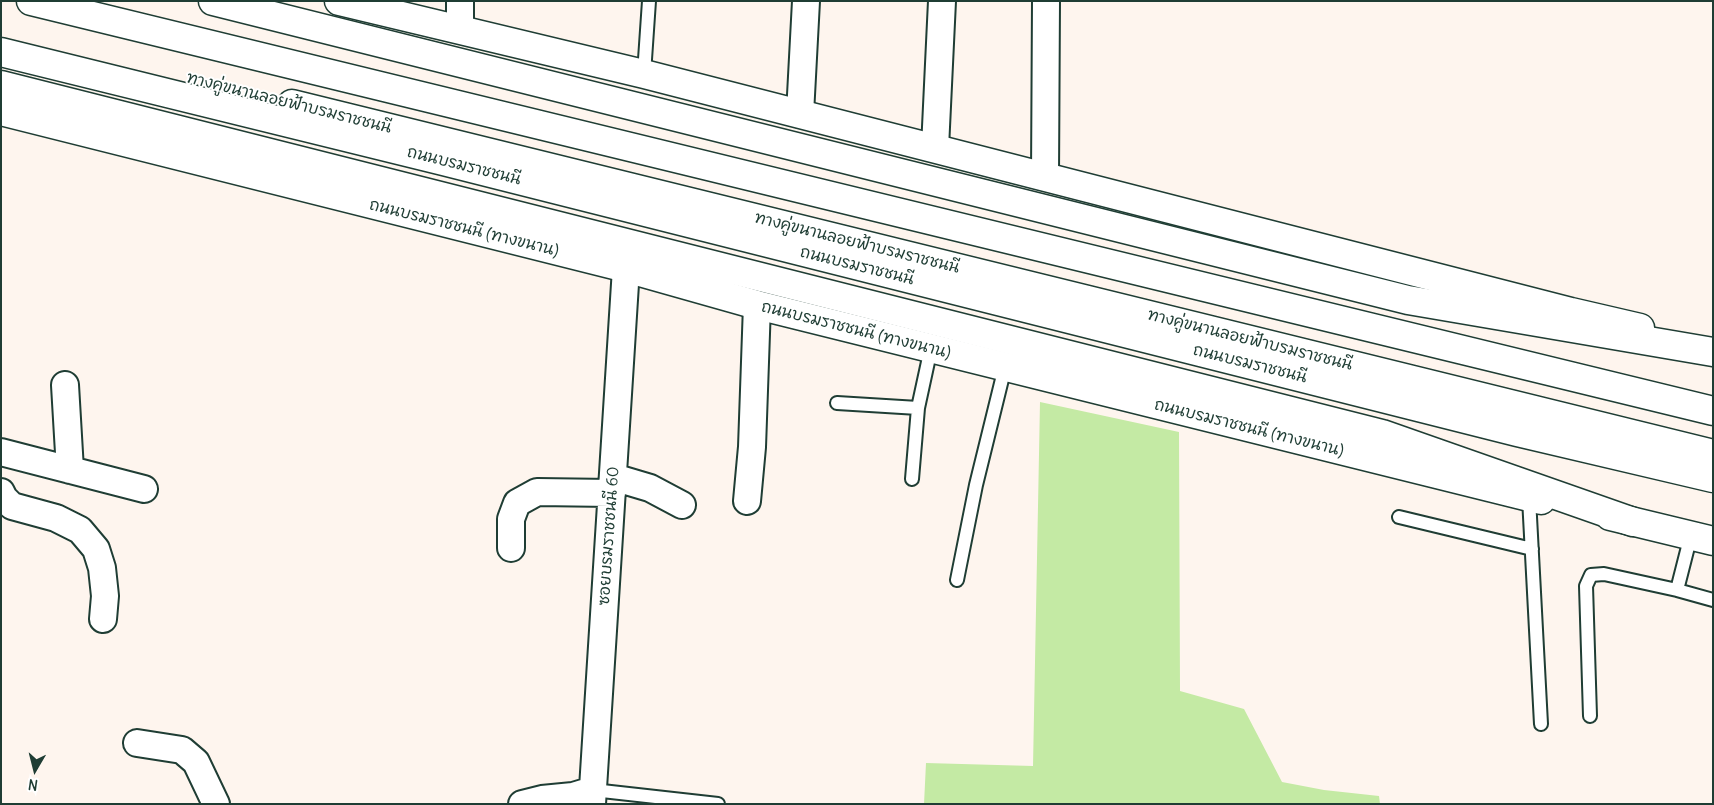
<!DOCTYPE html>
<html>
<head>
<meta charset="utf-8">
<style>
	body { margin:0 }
	#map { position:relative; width:1714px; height:805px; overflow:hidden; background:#fef5ee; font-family:Delius,sans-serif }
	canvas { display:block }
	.frame { position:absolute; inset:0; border:2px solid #1f3d34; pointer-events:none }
	.north { position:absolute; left:10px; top:745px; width:50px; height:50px; -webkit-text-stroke:4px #fff; paint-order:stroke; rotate:188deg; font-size:14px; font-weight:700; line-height:20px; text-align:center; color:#1f3d34 }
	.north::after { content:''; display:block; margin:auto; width:18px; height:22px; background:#1f3d34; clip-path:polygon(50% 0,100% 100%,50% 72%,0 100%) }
</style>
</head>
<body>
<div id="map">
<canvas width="1714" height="805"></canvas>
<div class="frame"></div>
<div class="north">N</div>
</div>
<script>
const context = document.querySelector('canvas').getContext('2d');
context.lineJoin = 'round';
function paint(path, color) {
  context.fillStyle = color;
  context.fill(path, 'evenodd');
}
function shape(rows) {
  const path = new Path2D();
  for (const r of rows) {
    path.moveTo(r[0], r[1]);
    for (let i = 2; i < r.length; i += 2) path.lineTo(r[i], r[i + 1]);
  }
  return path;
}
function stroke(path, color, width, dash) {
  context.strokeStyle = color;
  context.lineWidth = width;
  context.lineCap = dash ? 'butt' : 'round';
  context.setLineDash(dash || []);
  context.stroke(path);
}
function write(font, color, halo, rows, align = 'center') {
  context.font = font + ' Delius,"Playpen Sans Thai",sans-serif';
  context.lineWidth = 4;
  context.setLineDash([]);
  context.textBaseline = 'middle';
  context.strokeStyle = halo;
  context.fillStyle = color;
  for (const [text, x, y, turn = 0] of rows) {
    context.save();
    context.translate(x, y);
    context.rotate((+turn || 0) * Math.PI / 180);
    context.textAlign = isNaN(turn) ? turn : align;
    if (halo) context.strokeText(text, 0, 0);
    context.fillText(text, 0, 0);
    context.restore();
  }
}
paint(shape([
	[1040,402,1179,432,1180,691,1244,709,1282,782,1324,790,1379,796,1380,804,924,804,926,763,1033,766]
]), '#c4eaa4');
const service = shape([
	[644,74,649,1],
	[837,403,918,408],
	[912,479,918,408,931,348],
	[1529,498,1541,724],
	[1399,517,1532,549],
	[1691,535,1677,590,1713,600],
	[957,580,976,485,1005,367],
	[1590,716,1586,586,1591,575,1604,574,1677,590],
	[593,790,718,804]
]);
const minor = shape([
	[460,29,460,1],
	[800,114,806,1],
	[935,148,942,1],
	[1045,176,1046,1],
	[65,385,70,470],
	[1,452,144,489],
	[613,477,650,488,682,505],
	[1,492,4,498,12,506,56,518,80,530,96,549,102,568,105,596,103,619],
	[747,501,752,447,757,305],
	[511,548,511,519,517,503,537,492,612,493],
	[137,743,182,750,196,762,216,804],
	[522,804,542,799,573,796,593,790],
	[592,804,626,268]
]);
const secondary = shape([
	[339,1,644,74,1571,312,1640,328],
	[1,111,626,268,757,305,1541,500],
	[1610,516,1713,541]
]);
const primary = shape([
	[31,1,1713,411],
	[213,1,1408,300,1713,352],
	[1,52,443,161,1517,432,1713,478],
	[1,85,1382,434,1633,522],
	[292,104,1713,454]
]);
stroke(service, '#1f3d34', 16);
stroke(minor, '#1f3d34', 30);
stroke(secondary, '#1f3d34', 31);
stroke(primary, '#1f3d34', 31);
stroke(service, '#fff', 12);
stroke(minor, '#fff', 26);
stroke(secondary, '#fff', 28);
stroke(primary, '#fff', 28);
write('16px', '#1f3d34', '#fff', [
	["ทางคู่ขนานลอยฟ้าบรมราชชนนี",289,103,14],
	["ถนนบรมราชชนนี",464,166,14],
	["ถนนบรมราชชนนี (ทางขนาน)",464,228,14],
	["ทางคู่ขนานลอยฟ้าบรมราชชนนี",857,243,14],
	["ถนนบรมราชชนนี",857,266,14],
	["ถนนบรมราชชนนี (ทางขนาน)",856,330,14],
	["ทางคู่ขนานลอยฟ้าบรมราชชนนี",1250,340,14],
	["ถนนบรมราชชนนี",1250,364,14],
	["ถนนบรมราชชนนี (ทางขนาน)",1249,428,14],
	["ซอยบรมราชชนนี 60",609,536,-86]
]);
</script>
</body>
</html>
